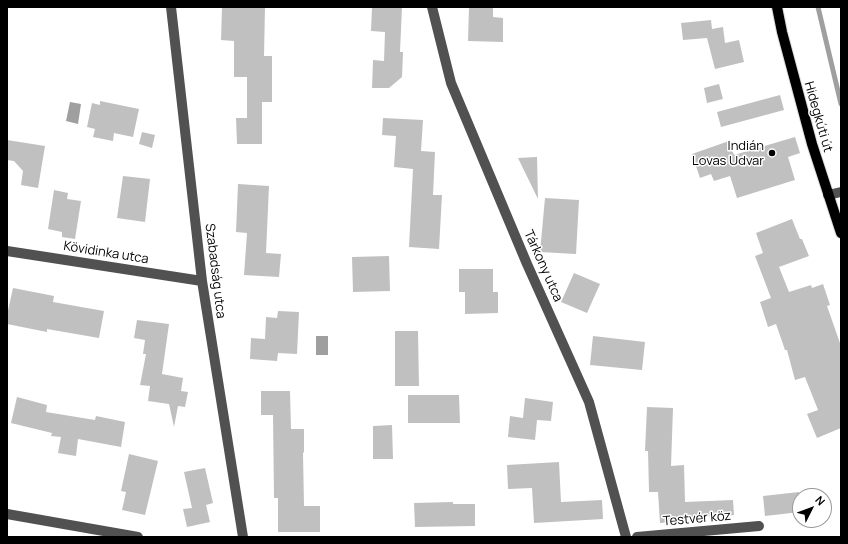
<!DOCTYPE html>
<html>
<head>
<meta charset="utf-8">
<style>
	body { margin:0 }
	#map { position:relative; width:848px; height:544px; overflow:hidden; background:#fff; font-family:Manrope,sans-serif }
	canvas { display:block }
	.frame { position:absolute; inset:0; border:8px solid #000; pointer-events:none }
	.north { position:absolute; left:792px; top:488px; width:40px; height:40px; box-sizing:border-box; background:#fff; border:1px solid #999; border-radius:50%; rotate:48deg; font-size:11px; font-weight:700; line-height:16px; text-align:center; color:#000 }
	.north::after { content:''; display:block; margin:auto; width:14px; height:18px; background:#000; clip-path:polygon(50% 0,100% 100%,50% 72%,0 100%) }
</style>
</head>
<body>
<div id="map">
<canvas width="848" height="544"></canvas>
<div class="frame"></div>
<div class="north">N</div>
</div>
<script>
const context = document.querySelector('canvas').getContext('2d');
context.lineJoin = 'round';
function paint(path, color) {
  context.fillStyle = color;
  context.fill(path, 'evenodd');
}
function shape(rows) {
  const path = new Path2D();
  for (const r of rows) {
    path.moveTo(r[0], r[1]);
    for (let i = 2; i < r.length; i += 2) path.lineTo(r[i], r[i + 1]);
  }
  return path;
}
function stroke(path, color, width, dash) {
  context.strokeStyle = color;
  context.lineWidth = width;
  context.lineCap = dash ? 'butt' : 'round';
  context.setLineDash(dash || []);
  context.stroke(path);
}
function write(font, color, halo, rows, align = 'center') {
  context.font = font + ' Manrope,sans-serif';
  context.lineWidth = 3;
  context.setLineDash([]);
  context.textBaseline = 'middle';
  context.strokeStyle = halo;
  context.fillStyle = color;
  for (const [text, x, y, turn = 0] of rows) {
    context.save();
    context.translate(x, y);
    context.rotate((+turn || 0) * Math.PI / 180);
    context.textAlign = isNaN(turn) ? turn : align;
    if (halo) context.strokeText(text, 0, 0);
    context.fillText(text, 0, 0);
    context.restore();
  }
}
paint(shape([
	[70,102,81,104,78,124,66,121],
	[316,336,328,336,328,355,316,355]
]), '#9f9f9f');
stroke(shape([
	[818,7,841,104]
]), '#9f9f9f', 5);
paint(shape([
	[222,7,265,7,264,56,272,56,272,102,262,102,262,144,237,144,236,118,247,118,247,77,234,77,234,41,221,40],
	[372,7,402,7,400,52,403,52,402,77,389,88,372,88,373,60,384,61,385,32,371,31],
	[469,7,493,7,493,17,503,18,503,42,468,41],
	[711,20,712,29,723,27,725,43,739,40,744,62,715,69,707,38,683,40,681,23],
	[719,84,723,99,707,103,704,88],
	[780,95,784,110,721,127,717,112],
	[100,101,139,109,133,137,114,133,113,141,93,137,95,129,87,127,92,103,100,105],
	[383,118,423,120,421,151,435,152,433,195,442,195,439,249,409,247,413,169,394,167,396,136,382,135],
	[142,132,155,135,152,148,139,144],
	[795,137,800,153,788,157,795,180,737,198,730,176,714,181,711,174,700,178,692,154,729,141,734,155],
	[7,140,45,146,38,188,21,185,23,171,14,161,7,160],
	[537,157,538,199,518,158],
	[123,176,150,179,145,222,117,218],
	[238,184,269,186,266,253,281,254,279,277,244,275,247,233,236,232],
	[54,190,68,193,67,199,81,201,75,239,62,237,62,232,48,229],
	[545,198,579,200,576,254,540,252],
	[792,219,800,239,802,239,809,256,779,267,789,292,811,285,812,288,823,284,830,305,827,306,841,346,841,428,817,438,807,414,818,410,805,377,795,380,787,350,785,350,776,324,768,327,760,302,771,298,755,256,763,253,756,233],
	[389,256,390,291,353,292,352,257],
	[459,269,493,269,493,292,498,292,498,313,465,314,465,292,459,292],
	[574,273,600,284,587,313,561,302],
	[13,288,54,296,53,302,104,311,99,338,47,329,47,332,7,324,7,315],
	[278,311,299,312,297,354,278,353,277,361,250,359,251,338,265,339,266,317,277,318],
	[137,320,169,324,162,374,183,378,181,391,188,392,185,407,178,406,174,427,169,404,148,401,150,386,140,385,146,354,143,354,145,340,134,338],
	[395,331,418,331,419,386,395,386],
	[593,336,645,342,642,370,590,365],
	[261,391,290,391,291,429,304,429,304,452,303,453,304,506,320,506,320,532,278,532,278,498,274,498,273,415,261,415],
	[408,395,459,395,460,423,408,423],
	[17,397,47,405,46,412,95,420,96,416,125,422,121,447,78,439,76,456,58,453,61,437,51,436,52,433,11,423],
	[525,398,553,402,551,421,537,420,535,440,508,437,510,416,523,418],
	[647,407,673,408,671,466,684,465,685,502,733,500,734,515,683,518,683,521,660,523,658,492,649,492,648,451,645,451],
	[392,425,393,459,373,459,373,426],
	[129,454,158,461,145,515,122,510,126,492,121,491],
	[559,462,561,502,602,500,603,519,534,523,532,488,508,489,507,465],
	[205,468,213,503,206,505,210,522,187,527,183,509,192,508,184,472],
	[799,492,800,512,765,516,763,496],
	[453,502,453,504,475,504,475,526,415,527,414,503]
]), '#c0c0c0');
const major = shape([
	[777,7,782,32,812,144,841,233]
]);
stroke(major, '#dbdbdb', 12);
stroke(shape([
	[171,7,202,281,243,537],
	[432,7,451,83,527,264,589,402,626,537],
	[828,195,841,192],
	[7,251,202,281],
	[7,514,138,537],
	[637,537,759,526]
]), '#515151', 10);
stroke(major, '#000', 10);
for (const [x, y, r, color] of [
	[772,153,4,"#000"]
]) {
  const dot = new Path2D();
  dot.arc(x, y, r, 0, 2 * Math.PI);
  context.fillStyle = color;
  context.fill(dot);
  stroke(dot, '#fff', 1.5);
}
write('13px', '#000', '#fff', [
	["Hidegkúti út",818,117,74],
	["Kövidinka utca",106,253,9],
	["Tárkony utca",543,266,66],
	["Szabadság utca",215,271,83],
	["Testvér köz",697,519,-5]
]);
write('13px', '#000', '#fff', [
	["Indián",764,146],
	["Lovas Udvar",764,161]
], 'right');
</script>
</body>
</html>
